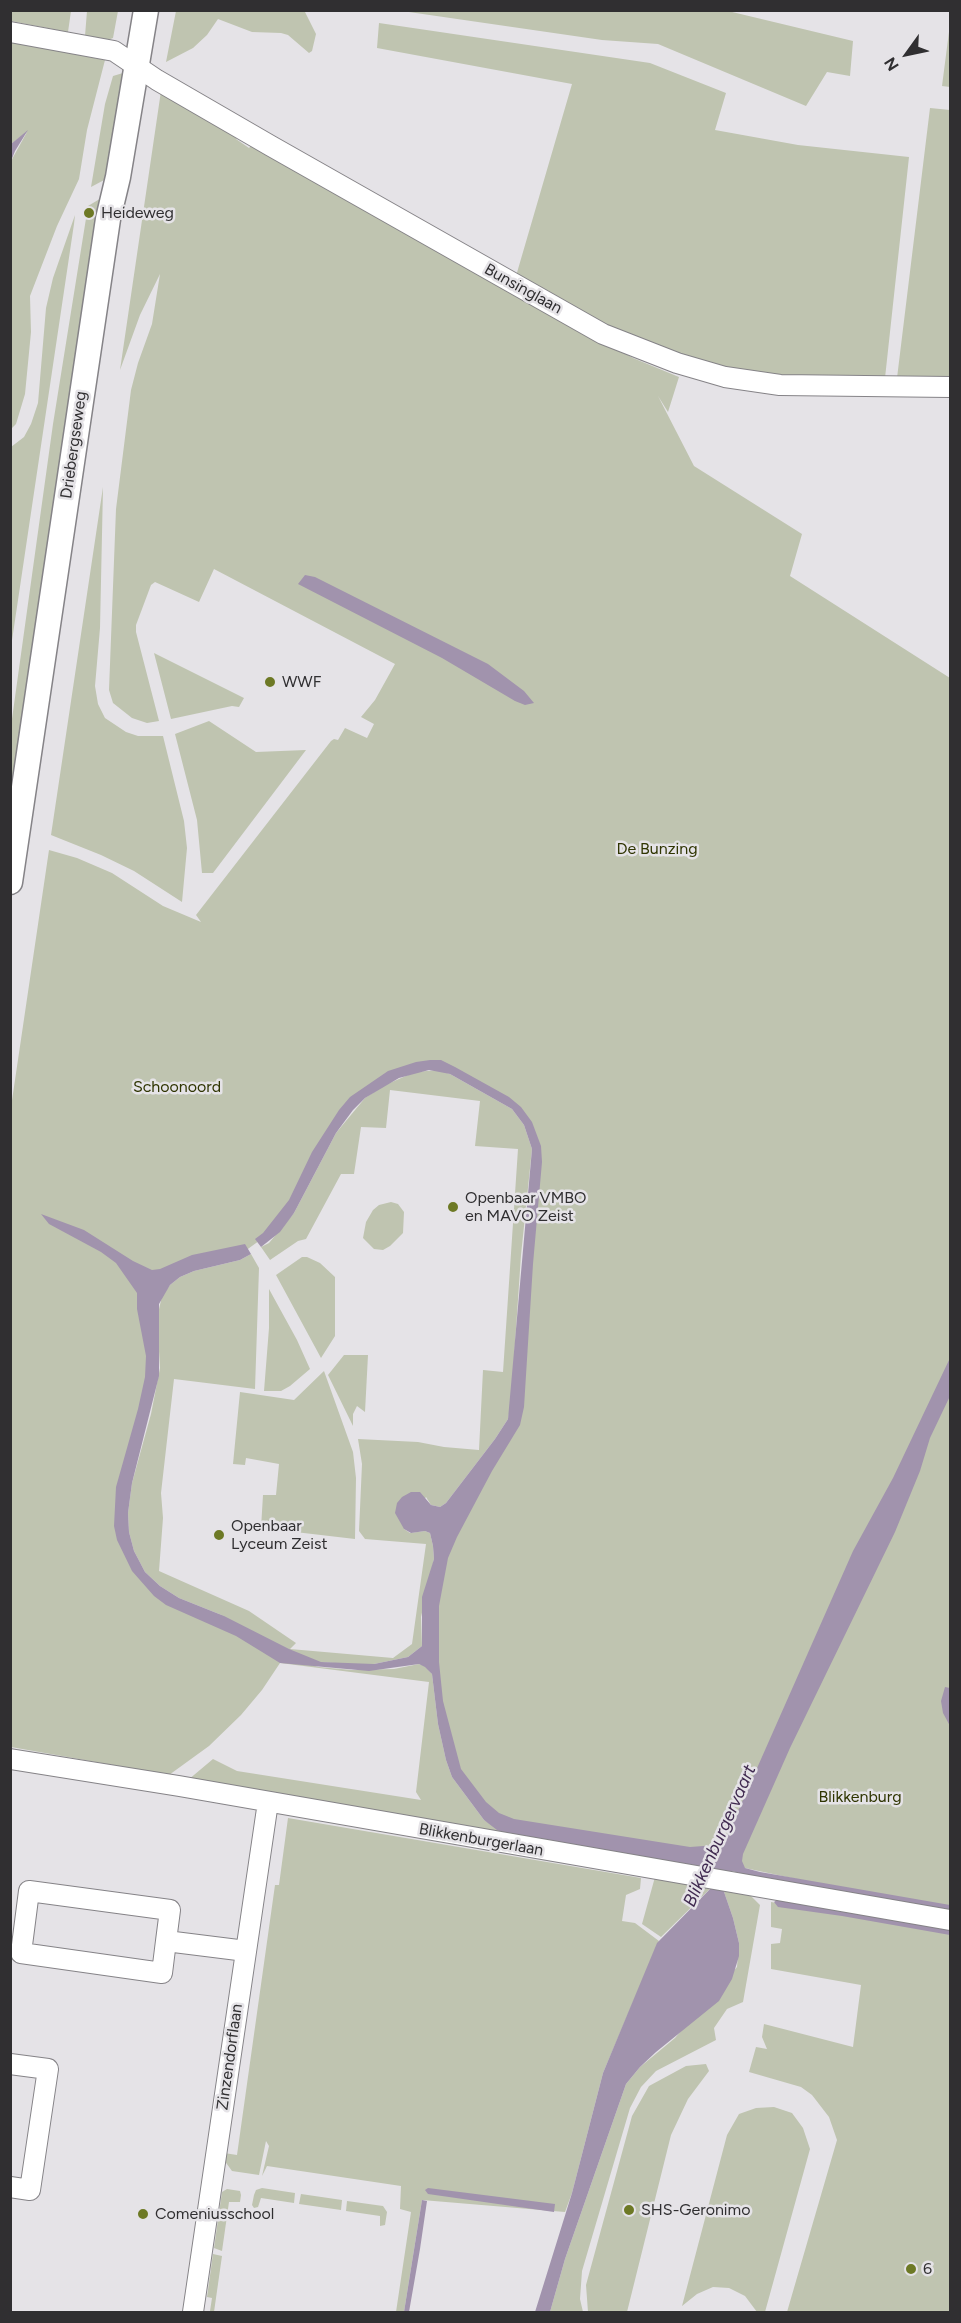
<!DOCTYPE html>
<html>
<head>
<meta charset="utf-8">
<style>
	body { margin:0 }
	#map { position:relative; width:961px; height:2323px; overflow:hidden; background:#e5e3e7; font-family:Figtree,sans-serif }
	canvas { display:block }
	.frame { position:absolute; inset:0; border:12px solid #302f31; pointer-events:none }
	.north { position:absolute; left:877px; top:24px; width:60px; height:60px; -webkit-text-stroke:4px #e5e3e7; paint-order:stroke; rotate:237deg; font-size:16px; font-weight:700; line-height:24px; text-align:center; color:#302f31 }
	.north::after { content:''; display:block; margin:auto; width:21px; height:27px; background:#302f31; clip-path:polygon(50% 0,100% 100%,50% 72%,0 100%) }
</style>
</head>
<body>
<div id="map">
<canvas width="961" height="2323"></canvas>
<div class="frame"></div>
<div class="north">N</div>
</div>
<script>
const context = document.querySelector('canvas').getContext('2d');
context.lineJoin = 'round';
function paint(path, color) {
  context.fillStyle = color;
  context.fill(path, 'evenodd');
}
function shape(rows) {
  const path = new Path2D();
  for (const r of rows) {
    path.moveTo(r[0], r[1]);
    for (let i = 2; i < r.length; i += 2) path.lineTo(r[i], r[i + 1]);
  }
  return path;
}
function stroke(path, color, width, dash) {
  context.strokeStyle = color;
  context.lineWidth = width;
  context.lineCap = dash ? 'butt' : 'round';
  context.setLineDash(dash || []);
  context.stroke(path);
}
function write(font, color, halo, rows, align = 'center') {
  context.font = font + ' Figtree,sans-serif';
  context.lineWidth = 5;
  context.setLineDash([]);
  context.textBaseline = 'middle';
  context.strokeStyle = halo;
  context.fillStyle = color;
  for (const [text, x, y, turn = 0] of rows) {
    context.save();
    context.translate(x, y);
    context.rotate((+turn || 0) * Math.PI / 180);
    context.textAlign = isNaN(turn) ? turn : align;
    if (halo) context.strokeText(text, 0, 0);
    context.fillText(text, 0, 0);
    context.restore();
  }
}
paint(shape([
	[294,10,305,12,316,34,312,51,309,53,288,35,281,33,252,32,218,19,207,35,193,48,166,62,176,11],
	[10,11,71,11,68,32,11,21],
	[87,11,118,11,113,38,108,40,85,36],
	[402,11,728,11,853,41,850,76,827,72,806,106,658,44,602,40],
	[379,23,650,63,726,93,715,130,798,145,909,157,885,378,729,374,658,353,516,276,572,84,377,48],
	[950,24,950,87,942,86],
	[10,42,105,60,87,130,79,179,57,226,30,296,31,332,25,394,16,424,11,429,11,161,27,132,11,144],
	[123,73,106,179,91,187,105,104,113,76],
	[161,91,238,134,236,139,249,148,253,144,633,358,679,377,668,412,658,396,694,466,802,534,790,576,950,678,950,1912,745,1868,504,1827,455,1764,431,1656,441,1549,511,1427,536,1157,530,1126,517,1110,445,1066,415,1066,377,1084,349,1109,278,1227,241,1254,171,1274,144,1297,150,1372,121,1506,130,1558,166,1598,224,1616,179,1598,160,1586,145,1572,134,1551,129,1532,128,1513,132,1483,151,1414,160,1368,157,1318,162,1296,170,1285,180,1277,194,1271,240,1260,251,1254,259,1268,255,1389,174,1379,161,1493,163,1518,159,1571,249,1611,296,1643,290,1649,393,1658,412,1644,426,1544,365,1539,359,1531,362,1464,358,1439,418,1442,444,1447,479,1450,483,1370,503,1372,518,1149,475,1146,480,1101,390,1090,386,1128,361,1127,354,1174,341,1174,306,1239,298,1241,270,1260,261,1247,269,1243,294,1213,336,1133,365,1098,385,1085,415,1072,438,1070,450,1074,512,1109,524,1125,532,1149,521,1255,511,1403,508,1419,495,1439,446,1503,440,1507,431,1505,426,1497,404,1529,410,1533,425,1531,430,1533,433,1546,434,1559,421,1617,422,1646,408,1657,374,1664,348,1664,293,1660,319,1667,352,1670,394,1669,419,1664,425,1666,432,1674,438,1724,446,1760,452,1777,484,1820,509,1835,188,1780,213,1759,237,1771,421,1800,416,1792,429,1682,280,1663,262,1690,241,1715,209,1746,169,1775,11,1747,11,1107,49,850,77,858,112,873,163,906,201,922,196,915,331,741,334,739,338,740,345,728,367,738,374,724,361,717,375,700,395,664,214,569,199,602,155,582,151,585,136,625,136,632,159,721,147,723,132,718,113,703,109,690,116,509,131,390,138,363,152,324,160,274,140,315,120,370],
	[930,108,950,110,950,379,897,378],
	[103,197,11,801,11,726,53,424,88,206],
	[75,215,74,224,11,647,11,447,24,437,31,424,38,403,46,308,53,278],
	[103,487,100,628,95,686,98,704,105,718,126,732,138,736,163,736,184,821,187,848,182,902,134,871,101,855,51,835],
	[154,653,244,698,239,707,232,706,171,719],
	[209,721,256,752,306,750,213,873,202,873,197,820,175,734],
	[391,1202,398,1204,404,1212,403,1233,390,1246,383,1250,374,1249,363,1238,366,1222,373,1210,379,1205],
	[302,1257,307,1257,320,1263,335,1277,335,1336,321,1358,276,1275],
	[269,1289,297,1340,310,1369,290,1386,281,1391,264,1391,269,1328],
	[344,1355,368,1355,365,1412,357,1406,353,1414,353,1426,328,1375],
	[324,1371,353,1452,356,1478,355,1539,261,1528,263,1495,276,1495,279,1464,246,1458,245,1465,233,1464,240,1392,294,1400],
	[288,1818,641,1878,640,1889,626,1895,622,1921,635,1923,659,1941,603,2073,572,2193,565,2212,422,2200,404,2312,396,2312,411,2212,400,2209,401,2186,267,2166,262,2176,269,2146,266,2141,259,2175,232,2171,224,2160,224,2153,237,2155,275,1885,279,1885],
	[655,1877,715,1884,661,1937,642,1924],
	[722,1886,745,1890,760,1905,743,2002,727,2009,714,2028,716,2040,656,2071,641,2087,630,2108,582,2271,580,2299,583,2312,550,2312,565,2259,626,2084,640,2067,675,2038,737,1967,739,1943,733,1918],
	[771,1902,950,1931,950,2312,787,2312,837,2140,829,2117,812,2095,801,2087,749,2072,756,2047,767,2049,762,2037,764,2024,853,2047,861,1985,771,1969,771,1944,780,1943,782,1929,771,1927],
	[706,2064,709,2071,688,2099,671,2135,627,2312,588,2312,586,2285,632,2116,649,2086,686,2066],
	[774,2107,792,2113,803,2128,810,2149,765,2312,757,2312,745,2296,729,2288,713,2287,697,2294,682,2306,727,2135,739,2114,756,2108],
	[262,2188,295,2193,294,2203,261,2198,258,2207,254,2208,252,2205,254,2195,256,2190],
	[227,2189,240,2191,241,2195,240,2202,229,2202,222,2251,214,2248,222,2192],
	[301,2194,342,2200,341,2210,299,2204],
	[347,2201,383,2206,387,2212,385,2225,380,2226,380,2216,346,2211],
	[213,2254,222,2256,214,2312,205,2312,210,2311,212,2298,207,2297]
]), '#bfc4b0');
paint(shape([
	[28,130,15,151,11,161,11,144],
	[305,575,315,577,488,664,524,691,534,703,525,705,515,701,442,658,298,584],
	[430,1060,441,1060,455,1067,509,1097,521,1107,532,1122,541,1146,542,1162,533,1264,524,1407,520,1425,492,1471,457,1537,448,1558,439,1606,439,1662,443,1701,461,1769,486,1802,499,1813,514,1819,690,1847,717,1845,727,1836,853,1551,893,1478,950,1358,950,1396,930,1438,920,1471,895,1532,790,1748,743,1854,742,1861,745,1868,760,1872,950,1905,950,1910,758,1878,732,1871,730,1873,722,1886,733,1918,739,1943,739,1956,732,1979,719,2001,656,2052,640,2067,626,2084,565,2259,550,2312,535,2312,572,2193,603,2073,657,1943,715,1884,719,1871,706,1867,509,1835,497,1830,484,1820,452,1777,446,1760,438,1724,432,1674,425,1667,419,1664,369,1671,280,1663,236,1636,166,1605,154,1596,132,1571,117,1540,114,1526,116,1487,138,1409,145,1377,146,1356,137,1309,137,1293,116,1263,101,1252,49,1224,41,1214,84,1230,133,1261,152,1270,160,1269,192,1255,245,1244,251,1254,240,1260,194,1271,180,1277,170,1285,159,1304,159,1376,132,1483,128,1513,129,1532,134,1551,145,1572,160,1586,179,1598,224,1616,289,1649,321,1662,374,1664,408,1657,422,1646,422,1597,434,1559,433,1546,430,1533,425,1531,411,1533,404,1529,395,1513,397,1503,402,1497,411,1492,420,1492,431,1505,440,1507,446,1503,495,1439,508,1419,532,1149,524,1125,512,1109,450,1074,429,1070,399,1078,365,1098,353,1110,336,1133,294,1213,280,1232,261,1247,255,1239,263,1233,289,1200,312,1152,339,1110,350,1097,388,1071,416,1062],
	[945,1687,950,1688,950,1726,943,1713,941,1701],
	[778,1899,950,1929,950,1935,842,1916,778,1907,774,1902],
	[428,2188,555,2204,554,2212,428,2194,425,2190],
	[422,2200,427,2201,420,2249,409,2312,404,2312]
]), '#a193ad');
const minor = shape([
	[10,32,114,51,157,80,271,146,603,334,677,363,725,377,780,385,950,387],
	[10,1759,179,1786,950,1920],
	[166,1941,162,1973,21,1953,29,1891,170,1910,166,1941,246,1951],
	[10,2064,48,2069,30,2190,10,2187],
	[193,2312,268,1802]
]);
const major = shape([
	[10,882,108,219,118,177,146,10]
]);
stroke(minor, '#858387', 22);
stroke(major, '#858387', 27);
stroke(minor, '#fff', 20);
stroke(major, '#fff', 24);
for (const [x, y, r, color] of [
	[89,213,6,"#6d7925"],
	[270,682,6,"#6d7925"],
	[453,1207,6,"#6d7925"],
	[219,1535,6,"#6d7925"],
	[629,2210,6,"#6d7925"],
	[143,2214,6,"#6d7925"],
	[911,2269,6,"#6d7925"]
]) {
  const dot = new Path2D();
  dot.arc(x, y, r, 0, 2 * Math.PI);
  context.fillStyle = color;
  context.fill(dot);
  stroke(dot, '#e5e3e7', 2);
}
write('16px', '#302f31', '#e5e3e7', [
	["Heideweg",101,213],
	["WWF",282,682],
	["Openbaar VMBO",465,1198],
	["en MAVO Zeist",465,1216],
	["Openbaar",231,1526],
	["Lyceum Zeist",231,1544],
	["SHS-Geronimo",641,2210],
	["Comeniusschool",155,2214],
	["6",923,2269]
], 'left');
write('16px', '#302f31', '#e5e3e7', [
	["Bunsinglaan",523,289,29],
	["Driebergseweg",74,445,-82],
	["Blikkenburgerlaan",481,1840,10],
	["Zinzendorflaan",230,2057,-82]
]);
write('16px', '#2f3502', '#e5e3e7', [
	["De Bunzing",657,849],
	["Schoonoord",177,1087],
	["Blikkenburg",860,1797]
]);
write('italic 18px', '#402a50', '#e5e3e7', [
	["Blikkenburgervaart",720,1836,-66]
]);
</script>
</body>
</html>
